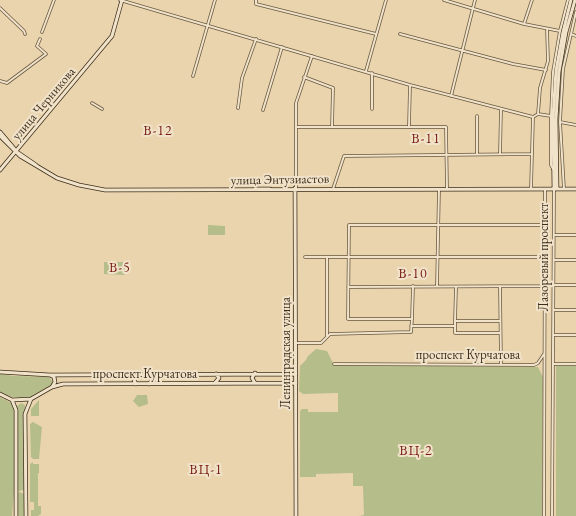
<!DOCTYPE html>
<html>
<head>
<meta charset="utf-8">
<style>
	body { margin:0 }
	canvas { display:block; background:#ead4ae }
</style>
</head>
<body>
<canvas width="576" height="516"></canvas>
<script>
const context = document.querySelector('canvas').getContext('2d');
context.lineJoin = 'round';
function paint(path, color) {
  context.fillStyle = color;
  context.fill(path, 'evenodd');
}
function shape(rows) {
  const path = new Path2D();
  for (const r of rows) {
    path.moveTo(r[0], r[1]);
    for (let i = 2; i < r.length; i += 2) path.lineTo(r[i], r[i + 1]);
  }
  return path;
}
function stroke(path, color, width, dash) {
  context.strokeStyle = color;
  context.lineWidth = width;
  context.lineCap = dash ? 'butt' : 'round';
  context.setLineDash(dash || []);
  context.stroke(path);
}
function write(font, color, halo, rows, align = 'center') {
  context.font = font + ' "EB Garamond",serif';
  context.lineWidth = 4;
  context.setLineDash([]);
  context.textBaseline = 'middle';
  context.strokeStyle = halo;
  context.fillStyle = color;
  for (const [text, x, y, turn = 0] of rows) {
    context.save();
    context.translate(x, y);
    context.rotate((+turn || 0) * Math.PI / 180);
    context.textAlign = isNaN(turn) ? turn : align;
    if (halo) context.strokeText(text, 0, 0);
    context.fillText(text, 0, 0);
    context.restore();
  }
}
paint(shape([
	[208,225,225,226,225,235,208,235],
	[104,262,125,262,125,275,104,274],
	[316,349,327,351,334,365,538,367,543,377,542,516,359,516,364,515,363,486,353,486,353,473,316,474,316,477,300,477,300,411,302,409,308,409,308,412,338,412,338,393,303,394,299,391,300,366,306,360,308,356],
	[556,366,576,366,576,516,556,516],
	[0,374,14,376,49,377,53,382,51,385,28,398,12,397,0,392],
	[137,395,147,395,148,404,139,407,133,401],
	[0,397,11,403,14,410,14,492,12,516,0,516],
	[39,400,39,416,31,416,31,409],
	[21,403,25,405,25,492,22,490,17,492,17,406],
	[33,422,42,427,39,459,33,459,31,457,30,424],
	[33,462,33,464,39,464,39,473,37,475,38,475,38,506,41,506,41,514,38,516,31,516,31,510,34,510,34,502,30,502,30,464],
	[19,492,25,494,25,516,17,516,17,494]
]), '#b5bd8b');
const street = shape([
	[120,0,410,85,533,117],
	[256,0,256,4,376,34],
	[444,0,524,24,560,31],
	[0,8,24,31,25,34],
	[524,24,532,0],
	[42,32,54,0],
	[400,34,513,64,546,70],
	[571,34,576,36],
	[366,71,386,0],
	[372,73,372,109],
	[193,76,215,0],
	[304,77,333,88,332,127],
	[0,81,7,83,46,54,37,46,40,39],
	[451,96,475,0],
	[92,103,102,109],
	[238,108,242,78,256,39],
	[263,110,282,47],
	[538,114,540,88,548,61,547,29],
	[533,117,538,114,551,116],
	[560,122,576,125],
	[409,126,410,85],
	[296,127,446,127,447,189],
	[477,154,477,116],
	[500,154,501,109],
	[553,169,551,165,551,116,553,72,560,31,568,0],
	[296,188,296,103,312,56],
	[333,189,344,156,532,154],
	[531,189,533,117],
	[564,189,560,122,563,69,576,12],
	[554,235,576,235],
	[305,257,545,257],
	[554,260,576,260],
	[554,285,576,285],
	[437,286,439,189],
	[500,286,501,365],
	[348,287,545,286],
	[456,287,455,321,500,321],
	[554,310,576,310],
	[412,319,413,286],
	[455,321,455,333,500,333],
	[411,326,455,326],
	[554,335,576,335],
	[327,336,327,257],
	[296,343,321,343,330,334,411,332,412,319,348,319,349,225,545,225],
	[334,364,534,365,538,363,544,354],
	[554,364,576,364],
	[544,516,545,189],
	[552,516,554,189]
]);
const secondary = shape([
	[0,132,17,152,36,165],
	[0,136,20,156,57,178,79,185,105,190,576,189],
	[0,170,112,36,122,0],
	[295,188,296,516],
	[255,189,270,189],
	[554,189,553,118,556,71,563,32,571,0],
	[557,189,556,119,559,72,566,32,575,0],
	[0,372,50,375,296,374],
	[136,374,134,380,136,384],
	[149,374,152,377,152,381,149,384],
	[50,375,54,377,55,382,52,387],
	[215,383,219,378,216,374],
	[255,383,252,378,255,373],
	[0,394,12,400,31,399,52,387,63,384,296,383],
	[12,400,16,410,16,516],
	[26,516,25,414,31,399]
]);
stroke(street, '#685840', 3.5);
stroke(secondary, '#3d2e1b', 4.5);
stroke(street, '#f1e3ca', 2);
stroke(secondary, '#f1e3ca', 3);
write('13px', '#3d2e1b', '#f1e3ca', [
	["улица Черникова",44,104,-50],
	["улица Энтузиастов",280,180,-1],
	["Лазоревый проспект",544,257,-90],
	["Ленинградская улица",286,353,-90],
	["проспект Курчатова",468,355],
	["проспект Курчатова",145,374]
]);
context.letterSpacing = '1px';
write('14px', '#7a1f14', '#f1e3ca', [
	["В-12",158,131],
	["В-11",426,139],
	["В-5",120,268],
	["В-10",413,274],
	["ВЦ-2",416,451],
	["ВЦ-1",206,470]
]);
context.letterSpacing = '0px';
</script>
</body>
</html>
